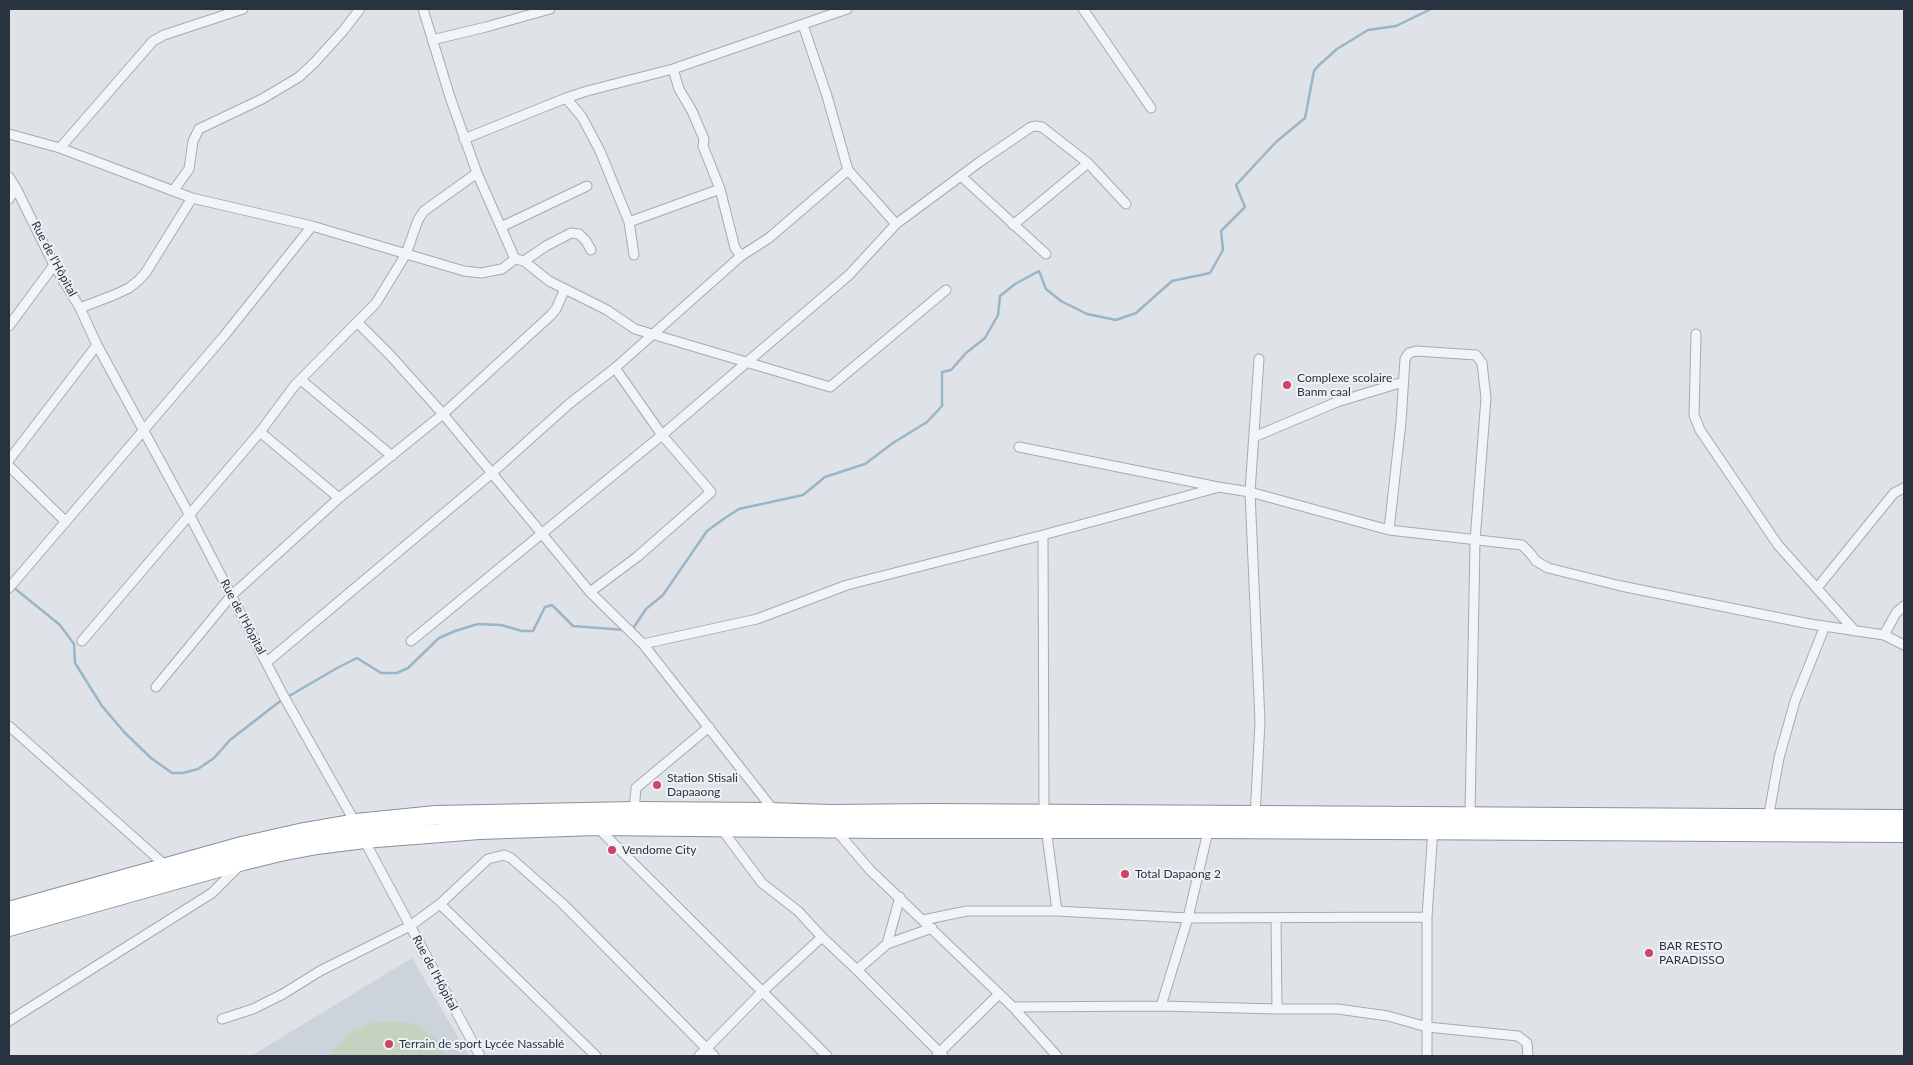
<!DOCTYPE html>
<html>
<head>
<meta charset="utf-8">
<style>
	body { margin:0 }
	#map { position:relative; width:1913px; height:1065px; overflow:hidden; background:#dfe3e8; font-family:Lato,sans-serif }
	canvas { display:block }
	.frame { position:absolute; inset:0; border:10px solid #28333f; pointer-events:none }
</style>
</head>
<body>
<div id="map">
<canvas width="1913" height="1065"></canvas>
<div class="frame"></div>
</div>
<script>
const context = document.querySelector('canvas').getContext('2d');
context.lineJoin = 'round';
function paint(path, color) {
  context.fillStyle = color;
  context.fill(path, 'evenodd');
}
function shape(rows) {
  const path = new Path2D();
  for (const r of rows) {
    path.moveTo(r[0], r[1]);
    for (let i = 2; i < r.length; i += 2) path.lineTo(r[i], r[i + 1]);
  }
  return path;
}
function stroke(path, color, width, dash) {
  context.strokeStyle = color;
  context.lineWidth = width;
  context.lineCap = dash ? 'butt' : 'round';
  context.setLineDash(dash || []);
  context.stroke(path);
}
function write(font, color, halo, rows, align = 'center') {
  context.font = font + ' Lato,sans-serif';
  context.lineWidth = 4;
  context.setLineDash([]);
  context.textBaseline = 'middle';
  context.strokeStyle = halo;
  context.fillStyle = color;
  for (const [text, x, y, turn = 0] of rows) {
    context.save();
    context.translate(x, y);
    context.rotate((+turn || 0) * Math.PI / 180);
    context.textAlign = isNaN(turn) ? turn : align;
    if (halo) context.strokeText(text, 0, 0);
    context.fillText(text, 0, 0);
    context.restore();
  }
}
paint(shape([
	[412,958,469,1056,251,1056]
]), '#cdd3da');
paint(shape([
	[392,1021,416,1024,434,1036,445,1056,330,1056,331,1052,350,1033,371,1023]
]), '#c6d2c0');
stroke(shape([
	[13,587,60,625,74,644,75,663,102,706,124,732,151,758,172,773,183,773,198,769,214,758,230,740,279,702,337,668,357,658,381,673,397,673,408,668,439,638,455,631,478,624,501,625,522,631,533,631,545,607,552,605,573,626,624,630],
	[632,630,646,609,663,595,707,531,725,518,739,509,803,495,825,477,865,464,893,443,927,422,942,406,942,372,951,370,966,353,985,338,998,315,1000,296,1015,284,1039,271,1046,289,1061,301,1087,314,1116,320,1136,313,1172,281,1210,273,1223,250,1221,231,1245,207,1236,185,1276,142,1305,118,1314,71,1318,66,1337,49,1368,30,1396,26,1431,9]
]), '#9ab5c8', 2.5);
const street = shape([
	[423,9,450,97,477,173,515,259],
	[1083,9,1151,108],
	[803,25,827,96,848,170,896,224],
	[432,40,486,27,550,9],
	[673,69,679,89,692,111,704,139,703,146,720,189,735,248,741,256],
	[566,98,582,117,600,151,629,222],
	[9,134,60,148,192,198,312,226,464,271,481,273,502,269,515,259,524,261,549,281,607,310,635,329,830,387,946,290],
	[464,139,566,98,587,91,673,69,847,9],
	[60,148,153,41,164,35,243,9],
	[961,176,1046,254],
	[9,177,16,188,54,265,80,308,97,345,189,514,283,695,356,824],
	[173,191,189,169,193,141,199,129,262,99,299,77,314,63,343,31,360,9],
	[9,199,16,188],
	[1013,225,1088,163],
	[501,227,587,186],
	[634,255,629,222,720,189],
	[524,261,546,246,571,233,579,234,586,241,591,250],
	[80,308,114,295,129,288,139,280,146,272,192,198],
	[358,323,390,355,443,414,590,592,643,644,775,812],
	[9,326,54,265],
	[1696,334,1694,415,1700,430,1778,545,1855,631],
	[301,380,392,456],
	[260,432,339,498],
	[1254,437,1337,402,1403,382],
	[1019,447,1218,487,1250,492,1389,530,1522,545,1530,553,1536,561,1548,568,1621,586,1810,624,1884,635,1904,645],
	[9,460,97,345],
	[9,466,66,522],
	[1389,530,1401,422,1405,359,1409,353,1416,351,1476,355,1482,363,1486,398,1475,541,1470,815],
	[1043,535,1044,815],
	[9,588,224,336,312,226],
	[1817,588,1894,493,1904,488],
	[590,592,637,557,711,492,662,435,615,368],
	[1884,635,1896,613,1904,606],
	[82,641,260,432,295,385,376,303,406,254,418,220,424,211,477,173],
	[411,641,662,435,849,275,896,224,981,161,1031,127,1035,126,1042,127,1088,163,1126,204],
	[643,644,757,619,847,585,1043,535,1216,488],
	[267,662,492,473,569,404,615,368,741,256,769,238,848,170],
	[156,687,231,596,339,498,443,414,551,315,556,309,565,289],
	[9,726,166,866],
	[634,811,636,788,709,727],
	[1255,816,1260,722,1250,492,1259,359],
	[1768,819,1779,758,1795,701,1825,626],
	[597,827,827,1056],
	[720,827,762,883,798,911,822,937,857,970,943,1056],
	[834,828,870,870,1013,1007,1057,1056],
	[1046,828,1057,911],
	[363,838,480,1056],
	[440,904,488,859,504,855,511,858,563,904,714,1056],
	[1276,918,1277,1009],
	[923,920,967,911,1057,911,1188,918,1427,917],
	[887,944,900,897],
	[857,970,887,944,932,928],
	[1161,1006,1188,918,1209,827],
	[1013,1007,1161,1006,1277,1009,1338,1009,1388,1016,1427,1027,1518,1036,1527,1043,1528,1056],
	[222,1019,253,1009,283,994,320,971,410,926,440,904,596,1056],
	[9,1021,212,893,240,865],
	[937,1055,999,994],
	[699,1056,762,992,822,937],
	[1427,1056,1427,917,1433,828]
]);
const highway = shape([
	[9,911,242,846,304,832,356,823,436,815,634,811,770,812,830,814,933,813,1904,819],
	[9,927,243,861,280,852,317,845,364,839,479,830,596,826,880,829,1209,829,1904,833]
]);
stroke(street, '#a4abb2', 11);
stroke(highway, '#86929e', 20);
stroke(street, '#f2f4f6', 9);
stroke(highway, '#fff', 18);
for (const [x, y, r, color] of [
	[1287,385,5,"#cc4567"],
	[657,785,5,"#cc4567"],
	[612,850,5,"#cc4567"],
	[1125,874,5,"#cc4567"],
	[1649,953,5,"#cc4567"],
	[389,1044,5,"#cc4567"]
]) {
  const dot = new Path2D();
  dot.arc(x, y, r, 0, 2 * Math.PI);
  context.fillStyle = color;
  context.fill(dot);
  stroke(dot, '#eef2f6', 2);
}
write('12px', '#28333f', '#eef2f6', [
	["Rue de l'Hôpital",54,259,62],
	["Rue de l'Hôpital",243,617,62],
	["Rue de l'Hôpital",435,973,62]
]);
write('12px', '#28333f', '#eef2f6', [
	["Complexe scolaire",1297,378],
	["Banm caal",1297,392],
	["Station Stisali",667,778],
	["Dapaaong",667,792],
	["Vendome City",622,850],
	["Total Dapaong 2",1135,874],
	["BAR RESTO",1659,946],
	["PARADISSO",1659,960],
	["Terrain de sport Lycée Nassablé",399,1044]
], 'left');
</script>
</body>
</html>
